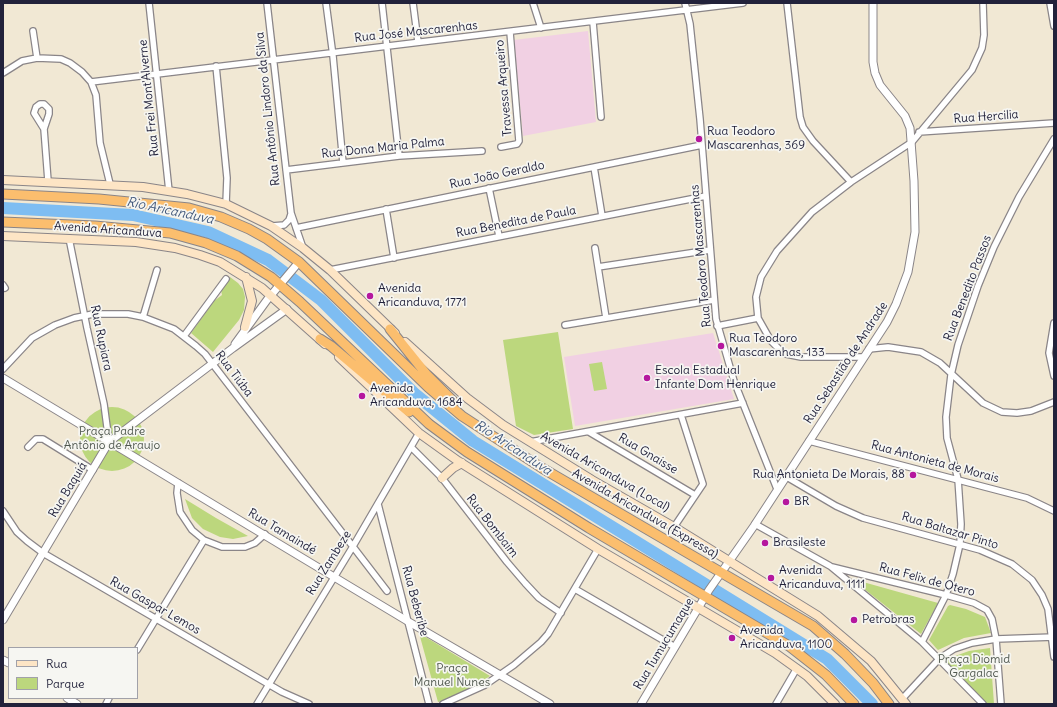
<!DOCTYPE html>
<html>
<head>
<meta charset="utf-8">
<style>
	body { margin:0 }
	#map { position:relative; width:1057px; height:707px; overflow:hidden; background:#f1e8d4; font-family:Delius,sans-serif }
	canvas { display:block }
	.frame { position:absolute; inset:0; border:4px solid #22223b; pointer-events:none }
	.legend { position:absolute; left:8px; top:647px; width:130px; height:52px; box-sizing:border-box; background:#f6f6f2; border:1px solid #a1a1a9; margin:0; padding:5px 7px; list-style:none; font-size:12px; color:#22223b }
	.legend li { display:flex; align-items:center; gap:8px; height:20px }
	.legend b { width:20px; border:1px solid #a1a1a9 }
</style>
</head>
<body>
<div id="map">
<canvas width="1057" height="707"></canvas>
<div class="frame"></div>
<ul class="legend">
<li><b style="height:5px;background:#fde5c5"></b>Rua</li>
<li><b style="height:11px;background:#bcd77d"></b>Parque</li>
</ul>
</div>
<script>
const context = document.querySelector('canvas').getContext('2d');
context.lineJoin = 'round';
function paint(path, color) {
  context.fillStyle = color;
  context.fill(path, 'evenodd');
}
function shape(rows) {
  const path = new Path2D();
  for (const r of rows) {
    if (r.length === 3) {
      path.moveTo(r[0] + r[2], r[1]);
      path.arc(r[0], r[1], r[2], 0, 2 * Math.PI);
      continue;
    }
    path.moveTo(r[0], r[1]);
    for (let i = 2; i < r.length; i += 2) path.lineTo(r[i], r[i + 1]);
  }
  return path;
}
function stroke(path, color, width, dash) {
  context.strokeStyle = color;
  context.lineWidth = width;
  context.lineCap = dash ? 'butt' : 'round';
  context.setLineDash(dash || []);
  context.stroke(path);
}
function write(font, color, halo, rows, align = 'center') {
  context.font = font + ' Delius,sans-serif';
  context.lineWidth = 3.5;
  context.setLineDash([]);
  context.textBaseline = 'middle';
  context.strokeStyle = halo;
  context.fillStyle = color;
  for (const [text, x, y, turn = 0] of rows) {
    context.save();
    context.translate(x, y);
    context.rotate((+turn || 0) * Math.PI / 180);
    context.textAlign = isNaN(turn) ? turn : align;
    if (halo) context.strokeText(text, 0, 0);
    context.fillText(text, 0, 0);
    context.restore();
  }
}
paint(shape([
	[588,31,596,122,523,136,514,40],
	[713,333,734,399,575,426,564,357]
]), '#f1d0e3');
paint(shape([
	[230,277,238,283,243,289,245,297,244,310,239,320,213,352,191,333,214,301,222,295,221,290],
	[558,332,573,429,534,435,516,426,503,340],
	[602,362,607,389,594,391,589,364],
	[112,439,32],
	[185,499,216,518,248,536,233,539,220,537,203,529,192,518],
	[860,582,863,582,938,603,921,634,858,584],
	[950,605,966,609,985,617,991,633,964,638,938,650,936,648,929,640,948,606],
	[419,633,490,676,466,692,438,702],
	[990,648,994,704,985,704,944,660,969,651]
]), '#bcd77d');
stroke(shape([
	[3,208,133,215,208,232,268,260,321,300,415,394,473,441,827,659,872,704]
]), '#7ebdf2', 12);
const minor = shape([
	[149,3,169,191],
	[267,3,291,213,303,248],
	[326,3,333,56,343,163],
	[382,3,399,156],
	[413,3,418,42],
	[533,3,541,28],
	[685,3,690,24,700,119,716,319,734,381,777,489],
	[787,3,800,117,803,127,813,141,851,182],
	[1050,3,1054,26],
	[593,22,601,117],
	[33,31,37,58],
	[216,66,227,178,226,204],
	[3,73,22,61,37,58,61,59,70,63,82,72,91,82,96,95,100,143,110,184],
	[91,82,743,3],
	[44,129,34,113,36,107,40,104,44,104,49,109,49,114,44,129,48,181],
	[919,132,1054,123],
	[501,147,517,144,519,141,510,32],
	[594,167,602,216],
	[286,170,399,156,482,151],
	[489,188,499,236],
	[386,209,394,258],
	[272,226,284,225,289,220,291,214],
	[296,228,702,145],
	[69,238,87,328,104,404,109,442],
	[595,248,606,318],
	[598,267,710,250],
	[330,270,706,196],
	[3,285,5,288],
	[143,317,157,270],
	[1054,323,1049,353,1054,376],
	[565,325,714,300],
	[717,326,758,318],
	[184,336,226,279],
	[869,349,888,347,921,352,940,363,983,403,1002,412,1017,413,1031,411,1054,402],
	[864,357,801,357,786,354,779,349,771,341,758,318,756,297,761,277,777,251,812,212,851,182,912,142,972,70,982,48,984,35,983,3],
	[3,369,32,338,55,325,74,318,93,314,128,314,143,317,174,329,196,346,205,354,387,591],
	[589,432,695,495],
	[809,441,1027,498,1054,511],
	[530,442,743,403],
	[28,447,36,439,43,439,93,470],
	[411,447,442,478,507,562,525,583,539,598,561,613],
	[785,476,836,506,863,518,980,550,1012,564,1032,580,1042,595,1048,609,1054,657],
	[178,483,177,493,180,512,192,530,204,540,222,547,245,547,255,543,265,534],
	[378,504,429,704],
	[3,511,17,532,27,541,43,553,282,692,309,704],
	[755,524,830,566,922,642,983,704],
	[674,527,703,484,681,415],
	[832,567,946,595,974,603,987,610,992,619,996,639,1001,704],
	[575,589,675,647],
	[922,642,946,595,953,574,960,544,961,524,958,479,947,438,946,417,951,375,958,345,978,286,994,247,1019,197,1054,139],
	[137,650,204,540],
	[902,699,940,658,954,649,972,643,996,639,1054,637],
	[106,704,109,698],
	[257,704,352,548,419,433],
	[443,704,485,685,514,665,541,642,548,634,598,549],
	[776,704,797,668]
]);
const tertiary = shape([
	[235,344,267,300,299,262],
	[3,378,409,622,550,704],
	[3,620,109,442,233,348,287,309],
	[3,660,9,663],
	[67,698,77,704],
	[641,704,709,590,754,526,887,322,896,304,908,272,915,232,914,181,910,128,905,116,880,85,875,73,873,62,873,3]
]);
const secondary = shape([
	[3,180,143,187,187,194,226,204,271,226,303,248,330,270,395,333],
	[3,236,136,242,175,248,200,255,220,262,262,288,325,344],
	[245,327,252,301,246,277],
	[405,342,467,398,503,425,592,480,674,527,818,616,871,661,906,704],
	[339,357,419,433,458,461,598,549,775,653,807,676,835,704],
	[442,478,453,468,462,463]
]);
const trunk = shape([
	[3,194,99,199,189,208,221,217,249,229,267,239,299,262,428,387,462,416,542,468,813,626,845,654,873,683,889,704],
	[3,222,95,226,170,233,206,243,237,256,271,277,300,302,429,424,467,452,589,528,789,646,826,675,854,704],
	[390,329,427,375,454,402],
	[320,339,331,346,409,412]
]);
stroke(minor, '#8a8588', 8);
stroke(tertiary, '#8a8588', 9);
stroke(secondary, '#8a8588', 10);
stroke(trunk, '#8a8588', 11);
stroke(minor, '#fff', 5.5);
stroke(tertiary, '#fff', 7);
stroke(secondary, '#fde5c5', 8);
stroke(trunk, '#fbbe6e', 9);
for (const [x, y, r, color] of [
	[699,139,4,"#b5179e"],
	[370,296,4,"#b5179e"],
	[721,346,4,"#b5179e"],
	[647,378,4,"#b5179e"],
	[362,396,4,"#b5179e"],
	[913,475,4,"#b5179e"],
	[786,502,4,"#b5179e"],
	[765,543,4,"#b5179e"],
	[771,578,4,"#b5179e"],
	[854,620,4,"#b5179e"],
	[732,638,4,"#b5179e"]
]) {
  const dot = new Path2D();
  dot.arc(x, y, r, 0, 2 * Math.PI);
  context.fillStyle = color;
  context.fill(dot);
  stroke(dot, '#f6f6f2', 1.5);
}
write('12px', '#22223b', '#f6f6f2', [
	["Rua José Mascarenhas",416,32,-6],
	["Travessa Arqueiro",504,88,-95],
	["Rua Frei Mont'Alverne",149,98,-96],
	["Rua Antônio Lindoro da Silva",268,109,-96],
	["Rua Hercilia",986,117,-4],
	["Rua Dona Maria Palma",383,148,-6],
	["Rua João Geraldo",497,175,-12],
	["Rua Benedita de Paula",516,222,-11],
	["Avenida Aricanduva",108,230,4],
	["Rua Teodoro Mascarenhas",701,256,-95],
	["Rua Benedito Passos",968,288,-69],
	["Rua Rupiara",101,338,78],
	["Rua Sebastião de Andrade",846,363,-57],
	["Rua Tiúba",234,374,53],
	["Rua Gnaisse",648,454,31],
	["Rua Antonieta de Morais",935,462,15],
	["Avenida Aricanduva (Local)",605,472,30],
	["Rua Baquiá",68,490,-59],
	["Avenida Aricanduva (Expressa)",645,514,30],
	["Rua Bombaim",492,526,52],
	["Rua Baltazar Pinto",950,531,17],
	["Rua Tamaindé",282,532,31],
	["Rua Zambeze",329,563,-58],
	["Rua Felix de Otero",927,580,15],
	["Rua Beberibe",415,601,75],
	["Rua Gaspar Lemos",155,606,30],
	["Rua Tumucumaque",664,644,-59]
]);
write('12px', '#22223b', '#f6f6f2', [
	["Rua Teodoro",707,132],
	["Mascarenhas, 369",707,146],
	["Avenida",378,289],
	["Aricanduva, 1771",378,303],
	["Rua Teodoro",729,339],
	["Mascarenhas, 133",729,353],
	["Escola Estadual",655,371],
	["Infante Dom Henrique",655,385],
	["Avenida",370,389],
	["Aricanduva, 1684",370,403],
	["Rua Antonieta De Morais, 88",905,475,"right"],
	["BR",794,502],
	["Brasileste",773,543],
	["Avenida",779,571],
	["Aricanduva, 1111",779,585],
	["Petrobras",862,620],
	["Avenida",740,631],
	["Aricanduva, 1100",740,645]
], 'left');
write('12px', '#50584f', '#f6f6f2', [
	["Praça Padre",112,432],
	["Antônio de Araujo",112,446],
	["Praça Diomid",974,660],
	["Gargalac",974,674],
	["Praça",452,669],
	["Manuel Nunes",452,683]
]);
write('italic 13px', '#42587b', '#f6f6f2', [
	["Rio Aricanduva",170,211,12],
	["Rio Aricanduva",513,448,33]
]);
</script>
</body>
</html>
